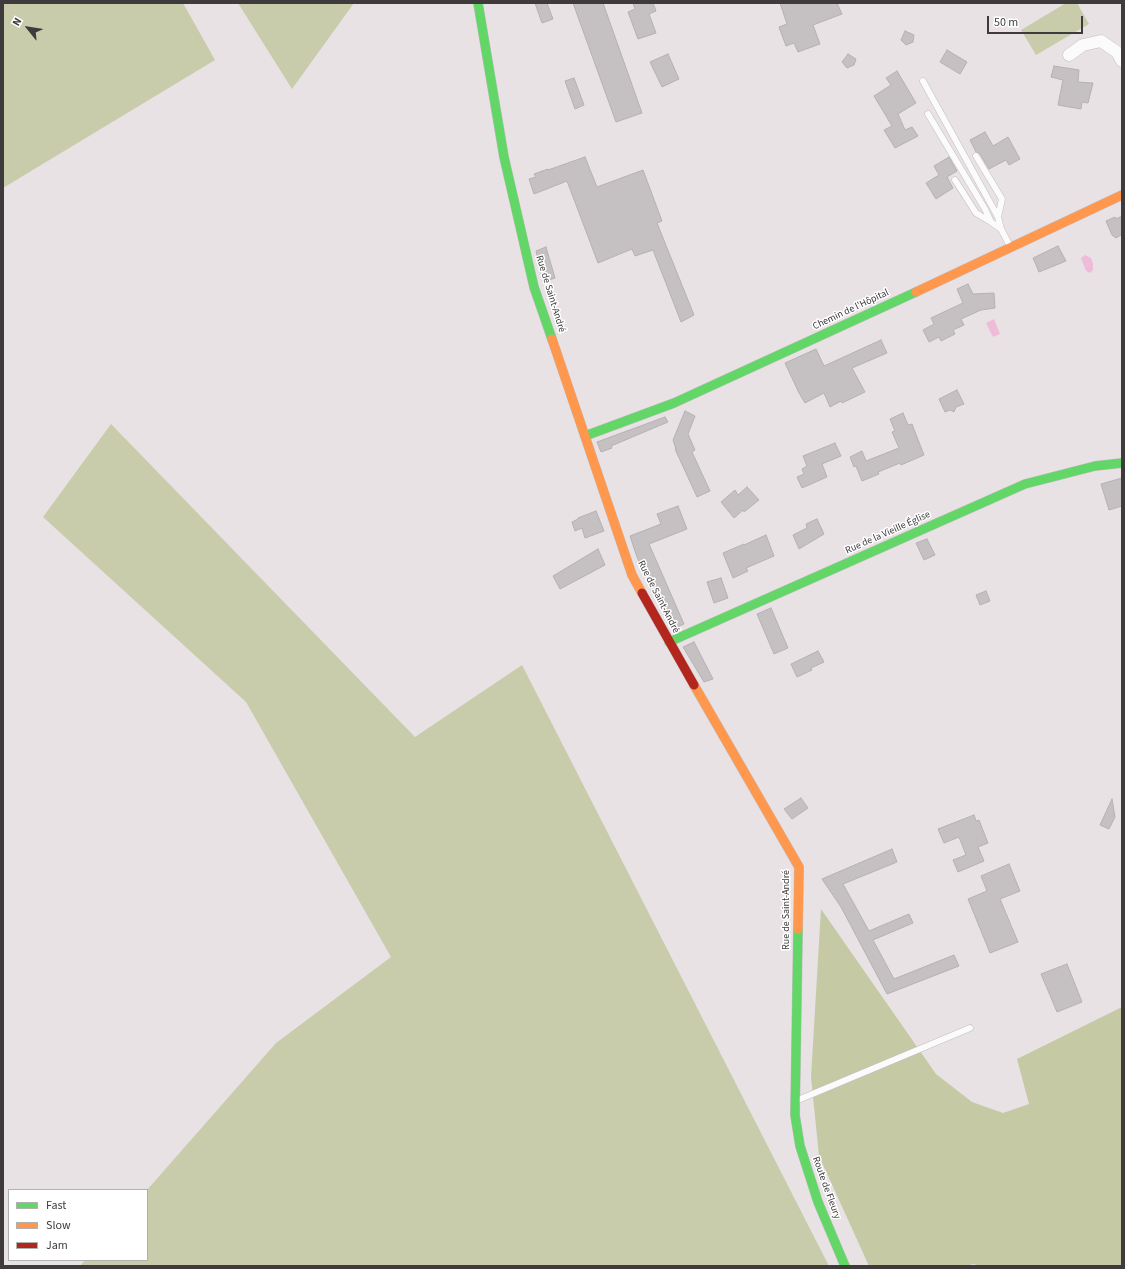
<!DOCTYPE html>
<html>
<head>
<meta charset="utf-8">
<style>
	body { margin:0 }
	#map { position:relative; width:1125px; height:1269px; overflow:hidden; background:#e8e2e5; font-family:"Source Sans 3",sans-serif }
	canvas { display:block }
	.frame { position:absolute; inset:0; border:4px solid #3f3b3d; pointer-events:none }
	.legend { position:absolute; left:8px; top:1189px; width:140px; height:72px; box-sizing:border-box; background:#fff; border:1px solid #b2b1b1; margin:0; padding:5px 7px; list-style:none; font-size:12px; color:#3f3b3d }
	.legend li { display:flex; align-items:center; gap:8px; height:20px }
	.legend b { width:20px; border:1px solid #b2b1b1 }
	.north { position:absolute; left:8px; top:8px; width:40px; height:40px; -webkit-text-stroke:3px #fff; paint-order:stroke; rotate:300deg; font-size:11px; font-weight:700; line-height:16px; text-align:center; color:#3f3b3d }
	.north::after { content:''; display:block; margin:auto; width:14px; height:18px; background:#3f3b3d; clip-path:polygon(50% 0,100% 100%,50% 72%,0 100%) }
	.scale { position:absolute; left:987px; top:16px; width:96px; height:18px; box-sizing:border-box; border:2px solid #3f3b3d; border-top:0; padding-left:5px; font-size:12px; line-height:14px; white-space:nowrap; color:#3f3b3d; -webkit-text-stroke:3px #fff; paint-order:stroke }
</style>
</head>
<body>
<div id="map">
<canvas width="1125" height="1269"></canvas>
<div class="frame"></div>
<ul class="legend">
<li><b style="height:5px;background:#63d668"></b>Fast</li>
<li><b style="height:5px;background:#ff974d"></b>Slow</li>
<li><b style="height:5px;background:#b3261e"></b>Jam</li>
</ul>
<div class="north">N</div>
<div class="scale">50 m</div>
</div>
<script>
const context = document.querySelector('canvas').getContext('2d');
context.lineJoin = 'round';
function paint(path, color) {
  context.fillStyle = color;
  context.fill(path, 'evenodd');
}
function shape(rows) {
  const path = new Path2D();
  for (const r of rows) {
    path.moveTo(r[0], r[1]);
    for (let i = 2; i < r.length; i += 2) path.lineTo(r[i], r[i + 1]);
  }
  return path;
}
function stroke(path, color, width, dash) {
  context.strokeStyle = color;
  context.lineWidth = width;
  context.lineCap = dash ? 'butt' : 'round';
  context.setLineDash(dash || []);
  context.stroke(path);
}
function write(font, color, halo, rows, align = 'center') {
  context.font = font + ' "Source Sans 3",sans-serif';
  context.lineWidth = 3;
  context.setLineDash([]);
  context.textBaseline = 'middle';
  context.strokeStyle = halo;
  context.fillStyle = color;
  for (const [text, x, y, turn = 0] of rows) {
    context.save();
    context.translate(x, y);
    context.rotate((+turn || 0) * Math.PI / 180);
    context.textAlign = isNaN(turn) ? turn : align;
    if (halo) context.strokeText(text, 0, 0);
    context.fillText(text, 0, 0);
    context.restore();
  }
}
paint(shape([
	[3,3,183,3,215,60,3,188],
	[238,3,354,3,292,89],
	[1066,3,1077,3,1089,24,1036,55,1021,30],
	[111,424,415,737,522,665,829,1266,80,1266,85,1260,147,1260,147,1190,276,1043,391,957,246,702,43,517]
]), '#c8ccab');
paint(shape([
	[821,909,936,1074,972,1102,1003,1113,1029,1104,1017,1059,1122,1007,1122,1266,982,1266,973,1264,966,1266,869,1266,819,1156,811,1077]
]), '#c5caa4');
paint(shape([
	[1085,255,1091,258,1093,264,1093,270,1090,273,1086,271,1081,258],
	[994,319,1000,334,993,337,986,323]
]), '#eebcd8');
const building = shape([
	[535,3,547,3,553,19,542,23,535,3],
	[573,3,603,3,642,113,616,122,573,3],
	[633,3,653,3,656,11,649,14,656,33,638,39,628,12,635,9,633,3],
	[780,3,837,3,842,14,813,25,820,44,798,52,794,43,786,46,779,27,787,24,780,3],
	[905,31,914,35,913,42,906,45,901,40,905,31],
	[947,50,967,62,960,74,940,62,947,50],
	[668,54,679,79,662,87,650,62,668,54],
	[848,54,856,59,854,65,847,68,842,62,848,54],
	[1054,66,1079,70,1078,82,1093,83,1088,103,1082,102,1081,109,1058,105,1063,80,1051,77,1054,66],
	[897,71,916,103,898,114,905,130,912,127,918,136,895,148,884,130,892,126,874,96,891,85,886,78,897,71],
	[574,78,584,105,575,109,565,81,574,78],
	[985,132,993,146,1008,137,1020,159,1009,165,1006,160,989,169,980,154,976,152,970,140,985,132],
	[585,157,597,187,643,170,662,221,657,223,694,315,681,322,653,250,635,256,632,249,598,263,567,181,534,194,529,179,536,177,534,174,548,169,548,170,585,157],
	[949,157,957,171,947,177,953,188,936,199,926,183,939,175,934,166,949,157],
	[1122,216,1122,233,1121,235,1116,238,1112,235,1106,221,1115,217,1116,219,1122,216],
	[1058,246,1066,261,1039,272,1033,258,1058,246],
	[546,247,555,278,543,282,536,251,546,247],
	[968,284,973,294,994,293,995,308,981,310,961,319,964,325,953,330,955,334,941,341,939,337,929,342,923,330,934,324,931,318,963,303,957,289,968,284],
	[881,340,887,353,852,368,865,392,842,403,841,401,830,407,824,393,805,403,799,393,785,363,816,349,824,366,881,340],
	[957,390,964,404,956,407,954,412,950,410,945,412,939,399,957,390],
	[685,411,695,416,688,434,695,450,692,452,710,491,697,497,675,449,676,449,673,440,685,411],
	[903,413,908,425,912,424,924,455,901,465,900,463,878,472,879,474,862,481,856,466,854,467,850,457,862,451,866,461,899,448,892,432,895,431,890,419,903,413],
	[665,417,668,422,611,446,612,448,601,452,597,442,665,417],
	[835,443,841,456,822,464,827,477,802,488,797,477,804,474,802,469,807,466,803,456,835,443],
	[1122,478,1122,506,1109,510,1101,484,1122,478],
	[747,487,759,500,744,512,743,510,734,518,721,502,735,490,738,495,747,487],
	[678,506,687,529,649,544,684,624,673,629,653,593,637,557,630,536,661,524,657,514,678,506],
	[596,511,604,531,585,538,582,528,575,531,572,522,578,519,578,518,596,511],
	[817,519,824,534,799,549,793,535,807,528,806,524,817,519],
	[766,535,774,556,746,568,748,571,733,578,723,553,744,544,744,545,766,535],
	[927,539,935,555,924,560,916,543,927,539],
	[598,549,605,565,560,589,553,576,598,549],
	[721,578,728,598,714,603,707,582,721,578],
	[986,591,990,601,980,605,976,595,986,591],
	[771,608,788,648,774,654,757,614,771,608],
	[694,642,713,679,704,682,683,647,694,642],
	[818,651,824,662,811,668,812,670,797,677,791,664,818,651],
	[801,798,808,808,792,819,784,809,801,798],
	[1112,799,1115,817,1109,829,1100,825,1112,799],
	[974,815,976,821,979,820,988,843,978,847,984,861,958,872,953,860,966,855,959,837,944,843,938,829,974,815],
	[892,849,897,862,843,884,869,931,909,914,913,923,873,940,894,979,954,955,959,966,887,994,841,907,822,879,892,849],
	[1009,864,1020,891,1000,899,1018,942,990,953,968,899,987,891,981,876,1009,864],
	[1067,964,1082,1002,1057,1012,1041,974,1067,964]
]);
paint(building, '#c5c1c3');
stroke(building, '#b5b0b3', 1);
const lane = shape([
	[923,81,998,217,1001,229],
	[928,114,985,209,991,222,1001,229,1010,246],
	[976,156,1002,199,998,217],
	[955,180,976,213,991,222],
	[798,1100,970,1028]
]);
const street = shape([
	[1069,55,1083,45,1101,41,1117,52,1122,61]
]);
const fast = shape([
	[478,3,504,157,534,287,552,339],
	[585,436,674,403,916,292],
	[669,642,1025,484,1095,466,1122,463],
	[798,929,795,1115,800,1146,818,1202,845,1266]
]);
const slow = shape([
	[916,292,1122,195],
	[552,339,632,575,642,593],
	[694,685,799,867,798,929]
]);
const jam = shape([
	[642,593,694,685]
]);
stroke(lane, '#c2bec0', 7);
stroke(street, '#c2bec0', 13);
stroke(fast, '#c2bec0', 10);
stroke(slow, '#c2bec0', 10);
stroke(jam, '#c2bec0', 10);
stroke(lane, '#fcfbfb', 6);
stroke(street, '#fcfbfb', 12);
stroke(fast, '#63d668', 9);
stroke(slow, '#ff974d', 9);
stroke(jam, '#b3261e', 9);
write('10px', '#3f3b3d', '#fff', [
	["Rue de Saint-André",550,294,73],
	["Chemin de l'Hôpital",851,310,-25],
	["Rue de la Vieille Église",888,533,-24],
	["Rue de Saint-André",658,597,63],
	["Rue de Saint-André",787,910,-90],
	["Route de Fleury",826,1188,70]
]);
</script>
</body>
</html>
